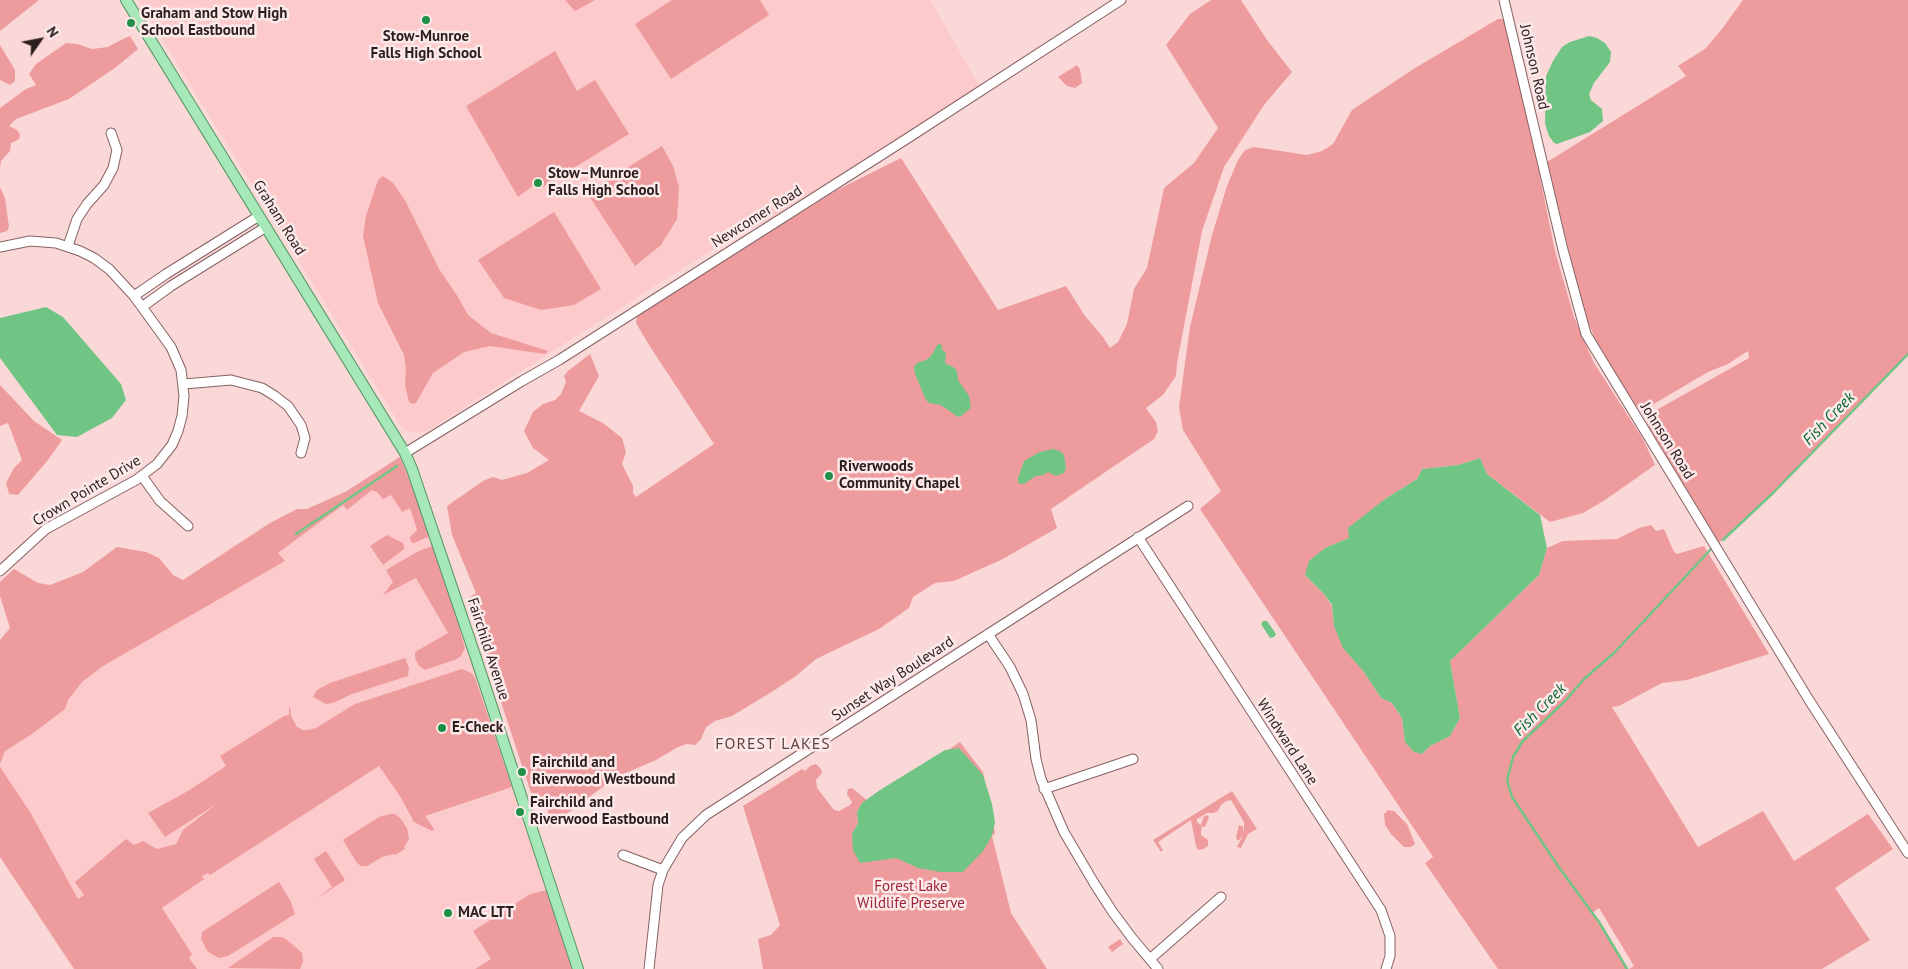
<!DOCTYPE html>
<html>
<head>
<meta charset="utf-8">
<style>
	body { margin:0 }
	#map { position:relative; width:1908px; height:969px; overflow:hidden; background:#fbd8d8; font-family:"PT Sans",sans-serif }
	canvas { display:block }
	.north { position:absolute; left:15px; top:15px; width:50px; height:50px; -webkit-text-stroke:4px #fceaea; paint-order:stroke; rotate:57deg; font-size:14px; font-weight:700; line-height:20px; text-align:center; color:#2d1e1e }
	.north::after { content:''; display:block; margin:auto; width:18px; height:22px; background:#2d1e1e; clip-path:polygon(50% 0,100% 100%,50% 72%,0 100%) }
</style>
</head>
<body>
<div id="map">
<canvas width="1908" height="969"></canvas>
<div class="north">N</div>
</div>
<script>
const context = document.querySelector('canvas').getContext('2d');
context.lineJoin = 'round';
function paint(path, color) {
  context.fillStyle = color;
  context.fill(path, 'evenodd');
}
function shape(rows) {
  const path = new Path2D();
  for (const r of rows) {
    path.moveTo(r[0], r[1]);
    for (let i = 2; i < r.length; i += 2) path.lineTo(r[i], r[i + 1]);
  }
  return path;
}
function stroke(path, color, width, dash) {
  context.strokeStyle = color;
  context.lineWidth = width;
  context.lineCap = dash ? 'butt' : 'round';
  context.setLineDash(dash || []);
  context.stroke(path);
}
function write(font, color, halo, rows, align = 'center') {
  context.font = font + ' "PT Sans",sans-serif';
  context.lineWidth = 5;
  context.setLineDash([]);
  context.textBaseline = 'middle';
  context.strokeStyle = halo;
  context.fillStyle = color;
  for (const [text, x, y, turn = 0] of rows) {
    context.save();
    context.translate(x, y);
    context.rotate((+turn || 0) * Math.PI / 180);
    context.textAlign = isNaN(turn) ? turn : align;
    if (halo) context.strokeText(text, 0, 0);
    context.fillText(text, 0, 0);
    context.restore();
  }
}
paint(shape([
	[138,0,930,0,980,87,763,223,729,239,473,402,425,432,413,433,404,430,398,422],
	[402,455,414,486,547,890,530,894,473,931,491,959,475,969,91,969,0,827,0,714]
]), '#fdcacb');
paint(shape([
	[0,0,39,0,0,31],
	[565,0,595,0,575,11],
	[672,0,760,0,769,15,671,79,635,24],
	[1211,0,1241,0,1267,40,1292,72,1264,105,1224,167,1202,231,1177,363,1176,376,1163,395,1146,408,1156,422,1158,431,1154,439,1051,509,1057,528,1001,560,976,571,954,581,935,583,913,597,909,608,879,629,816,659,796,676,770,693,732,716,715,721,706,727,701,739,695,745,687,744,678,747,656,760,616,777,549,827,547,797,534,802,467,599,476,593,452,535,447,506,483,481,493,477,502,480,527,473,549,460,533,448,524,431,533,412,543,404,555,400,561,394,566,382,564,376,568,371,590,354,599,376,579,411,603,423,622,438,626,452,622,464,633,486,633,493,636,497,714,444,649,345,636,323,637,316,837,190,901,158,998,310,1066,286,1085,316,1103,337,1110,348,1118,342,1127,324,1134,289,1147,268,1164,188,1194,163,1218,128,1166,45,1190,14],
	[1743,0,1908,0,1908,354,1773,493,1719,543,1649,427,1646,419,1651,413,1749,358,1748,351,1728,364,1708,372,1642,411,1635,405,1600,350,1590,327,1580,296,1547,162,1686,76,1678,66,1705,49,1722,29],
	[1498,19,1503,19,1505,23,1528,118,1555,251,1574,317,1594,363,1643,439,1655,465,1605,500,1583,513,1550,522,1487,474,1480,458,1458,465,1422,469,1417,479,1385,499,1349,538,1325,548,1305,575,1324,594,1332,606,1334,626,1381,698,1392,703,1402,718,1405,742,1422,754,1430,746,1450,736,1460,718,1450,661,1539,575,1547,548,1563,541,1617,539,1639,528,1651,525,1656,531,1664,529,1674,552,1677,554,1704,546,1769,654,1687,680,1662,683,1619,706,1612,707,1698,847,1763,811,1794,861,1868,814,1893,849,1835,888,1870,940,1822,969,1629,969,1634,966,1599,908,1592,913,1627,969,1498,969,1425,863,1433,857,1200,509,1221,491,1183,430,1179,407,1190,327,1212,235,1227,186,1238,160,1245,150,1254,147,1307,155,1322,151,1333,144,1352,110,1415,68],
	[130,36,138,49,115,68,69,99,16,119,9,126,17,130,20,134,19,139,11,143,10,151,1,161,0,168,0,108,26,89,36,85,29,74,36,64,66,43,77,44,92,49,108,47,121,40],
	[0,45,15,70,15,81,10,85,0,80],
	[555,51,577,91,595,80,629,134,538,190,534,185,518,197,466,106],
	[1077,65,1080,69,1082,83,1075,88,1067,86,1058,77],
	[662,146,673,166,679,187,677,219,661,245,635,266,587,193],
	[383,176,393,183,406,202,439,269,458,297,468,315,491,333,548,351,545,354,490,346,464,352,433,373,416,403,412,404,409,402,405,385,406,370,404,355,378,303,363,236,366,216,378,180],
	[0,187,5,198,9,227,7,231,0,233],
	[554,212,601,289,574,305,541,310,504,298,478,260],
	[0,385,34,421,62,440,48,460,18,495,9,494,6,483,14,468,22,460,8,423,0,426],
	[400,457,420,506,430,536,428,537,414,543,411,542,410,537,417,530,410,508,402,512,391,495,383,499,377,492,372,490,347,510,343,505,278,553,285,561,103,666,82,682,68,700,65,709,32,734,5,751,0,764,0,640,10,628,0,596,0,582,14,569,38,583,50,585,83,572,117,547,146,552,159,558,173,575,183,580,270,523,297,509,307,509,347,491],
	[387,535,403,543,404,547,404,549,383,565,370,546],
	[434,545,453,605,465,648,461,656,457,659,425,670,419,666,415,658,415,652,448,633,416,578,383,595,393,582,386,570,417,552],
	[405,658,409,668,408,676,352,694,333,703,326,704,313,697,317,690,330,683],
	[462,669,471,673,475,678,512,787,425,816,434,829,432,831,414,822,400,796,379,766,210,875,208,873,202,876,204,879,162,908,192,954,189,958,197,969,74,969,0,857,0,767,30,812,78,899,84,895,75,882,126,839,134,845,143,841,157,849,176,844,183,830,218,803,165,837,148,813,188,791,226,766,220,756,284,716,289,715,289,708,290,708,291,716,297,727,303,730,308,730,316,728,355,704],
	[960,742,983,772,995,833,992,836,1011,913,1047,969,763,969,758,939,771,935,780,925,743,806,802,769,805,771,810,766,816,764,821,769,822,773,816,780,817,788,834,810,839,811,850,805,852,802,847,794,848,789,852,788,867,800,862,803,857,812,858,823,852,834,859,842,860,811],
	[1232,791,1257,829,1248,834,1241,848,1237,847,1243,835,1239,840,1237,840,1236,837,1239,825,1243,827,1244,833,1244,822,1231,800,1226,801,1221,805,1218,811,1213,813,1207,813,1197,819,1197,822,1201,825,1204,816,1207,815,1209,817,1205,827,1202,826,1201,831,1201,835,1208,840,1208,846,1203,849,1198,850,1196,846,1191,820,1158,842,1163,850,1161,852,1153,840],
	[1388,810,1394,811,1407,824,1415,844,1411,847,1404,847,1391,834,1385,825,1384,814],
	[390,814,395,814,400,818,407,828,409,839,404,847,405,849,395,855,394,854,382,857,367,866,361,866,357,863,343,840,379,817],
	[326,851,345,880,316,899,332,887,314,859],
	[279,882,291,902,295,914,228,956,219,958,208,952,201,939,202,932],
	[547,890,572,969,475,969,491,959,473,931,530,894],
	[273,937,282,937,287,940,302,953,303,961,300,969,228,968],
	[1120,939,1123,944,1112,952,1108,947]
]), '#ee9b9d');
paint(shape([
	[1589,36,1597,38,1605,43,1611,52,1610,62,1594,83,1589,94,1591,100,1602,109,1603,121,1590,132,1557,144,1554,143,1549,136,1545,124,1546,76,1553,61,1562,47,1570,42],
	[46,307,63,317,121,384,126,400,112,418,77,437,57,435,0,358,0,318],
	[938,344,942,345,942,350,946,353,945,363,955,368,957,372,958,380,969,396,971,408,961,416,958,417,941,405,929,403,926,400,915,374,914,367,917,363,926,360,931,356],
	[1053,449,1060,451,1064,455,1066,468,1064,473,1056,476,1048,472,1043,475,1036,476,1024,484,1018,483,1018,478,1024,461,1040,452],
	[1480,458,1487,474,1540,515,1547,548,1539,575,1450,661,1460,718,1450,736,1430,746,1422,754,1414,752,1405,742,1402,718,1392,703,1381,698,1364,672,1343,648,1334,626,1332,605,1324,594,1305,575,1309,561,1325,548,1349,538,1348,528,1385,499,1417,479,1422,469,1458,465],
	[1263,621,1267,621,1276,634,1274,637,1270,638,1261,624],
	[959,748,983,775,992,804,995,822,992,836,983,851,963,872,941,872,918,868,896,858,860,863,853,850,852,834,858,823,857,812,862,803,880,790,945,750]
]), '#70c585');
stroke(shape([
	[296,534,397,466],
	[1723,540,1773,493,1908,354],
	[1627,969,1599,922,1558,866,1512,797,1507,780,1513,757,1522,742,1565,701,1584,679,1614,653,1712,548]
]), '#70c585', 2.5);
const minor = shape([
	[1504,0,1563,250,1586,334,1809,700,1908,853],
	[68,246,77,219,87,204,104,185,113,168,117,150,111,133],
	[0,247,30,241,56,243,80,251,94,258,109,269,134,296,171,347,181,370,184,396,182,416,178,431,172,445,157,464,136,480,46,529,0,571],
	[134,296,166,274,259,216],
	[142,307,171,286,266,227],
	[184,384,231,380,262,388,275,396,288,406,301,425,305,438,301,453],
	[405,453,522,381,559,360,908,138,1121,0],
	[142,476,160,501,188,526],
	[1138,537,1381,910,1390,936,1390,956,1386,969],
	[988,634,1010,667,1023,694,1031,720,1036,759,1041,779,1064,832,1094,883,1112,911,1132,938,1158,969],
	[1044,789,1133,759],
	[623,855,663,870],
	[1150,959,1221,897],
	[649,969,658,885,663,870,682,838,706,815,1188,506]
]);
const major = shape([
	[126,0,405,453,412,469,476,658,578,969]
]);
stroke(minor, '#866162', 11);
stroke(major, '#569864', 12);
stroke(minor, '#fff', 9);
stroke(major, '#a7e8b8', 10);
for (const [x, y, r, color] of [
	[426,20,5,"#208f48"],
	[131,23,5,"#208f48"],
	[538,183,5,"#208f48"],
	[829,476,5,"#208f48"],
	[442,728,5,"#208f48"],
	[522,772,5,"#208f48"],
	[520,812,5,"#208f48"],
	[448,913,5,"#208f48"]
]) {
  const dot = new Path2D();
  dot.arc(x, y, r, 0, 2 * Math.PI);
  context.fillStyle = color;
  context.fill(dot);
  stroke(dot, '#fceaea', 2);
}
write('bold 15px', '#2d1e1e', '#fceaea', [
	["Graham and Stow High",141,14],
	["School Eastbound",141,31],
	["Stow-Munroe",426,37,"center"],
	["Falls High School",426,54,"center"],
	["Stow–Munroe",548,174],
	["Falls High School",548,191],
	["Riverwoods",839,467],
	["Community Chapel",839,484],
	["E-Check",452,728],
	["Fairchild and",532,763],
	["Riverwood Westbound",532,780],
	["Fairchild and",530,803],
	["Riverwood Eastbound",530,820],
	["MAC LTT",458,913]
], 'left');
write('15px', '#2d1e1e', '#fceaea', [
	["Johnson Road",1534,67,77],
	["Newcomer Road",757,217,-32],
	["Graham Road",279,218,58],
	["Johnson Road",1667,441,58],
	["Crown Pointe Drive",87,491,-31],
	["Fairchild Avenue",488,649,72],
	["Sunset Way Boulevard",893,679,-33],
	["Windward Lane",1287,742,57]
]);
write('15px', '#9b2336', '#fceaea', [
	["Forest Lake",911,887],
	["Wildlife Preserve",911,904]
]);
write('italic 16px', '#00682e', '#fceaea', [
	["Fish Creek",1829,419,-46],
	["Fish Creek",1540,710,-45]
]);
context.letterSpacing = '1px';
write('16px', '#634041', '#fceaea', [
	["FOREST LAKES",773,744]
]);
context.letterSpacing = '0px';
</script>
</body>
</html>
